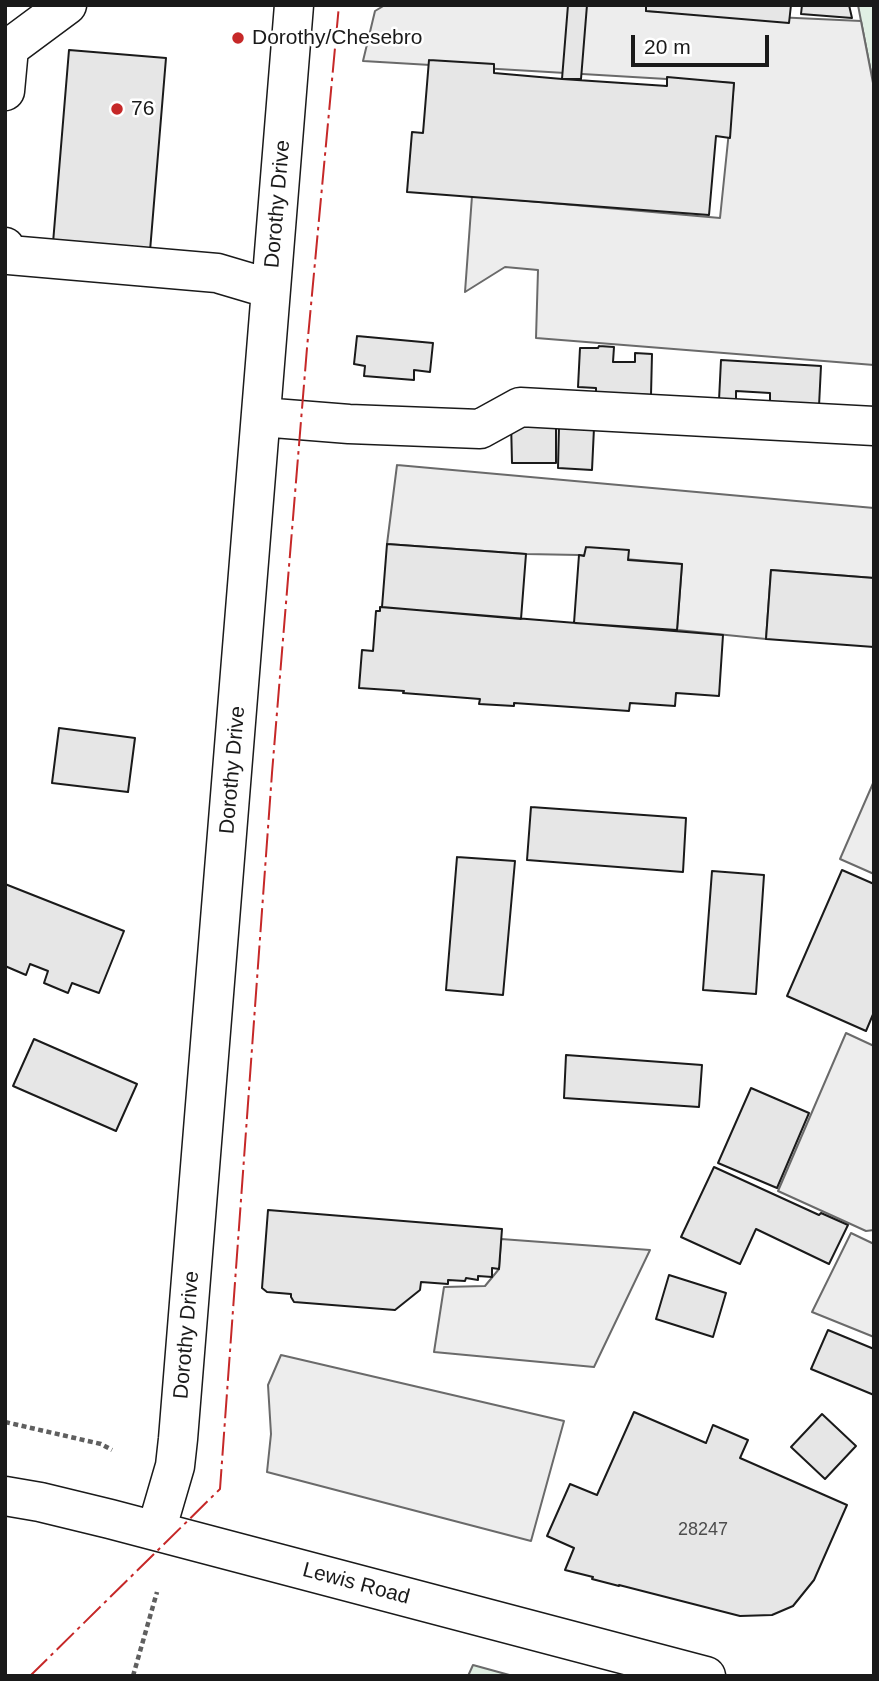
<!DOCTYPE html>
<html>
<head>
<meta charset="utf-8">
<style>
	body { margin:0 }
	#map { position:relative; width:879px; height:1681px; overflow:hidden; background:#fff; font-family:Helvetica,sans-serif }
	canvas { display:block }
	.frame { position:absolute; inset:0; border:7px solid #1a1a1a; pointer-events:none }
	.scale { position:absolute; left:631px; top:35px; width:138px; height:32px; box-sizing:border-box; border:4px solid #1a1a1a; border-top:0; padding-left:9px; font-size:21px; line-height:24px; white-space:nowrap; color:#1a1a1a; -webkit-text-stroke:5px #fff; paint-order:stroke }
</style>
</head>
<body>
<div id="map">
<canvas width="879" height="1681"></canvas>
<div class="frame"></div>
<div class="scale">20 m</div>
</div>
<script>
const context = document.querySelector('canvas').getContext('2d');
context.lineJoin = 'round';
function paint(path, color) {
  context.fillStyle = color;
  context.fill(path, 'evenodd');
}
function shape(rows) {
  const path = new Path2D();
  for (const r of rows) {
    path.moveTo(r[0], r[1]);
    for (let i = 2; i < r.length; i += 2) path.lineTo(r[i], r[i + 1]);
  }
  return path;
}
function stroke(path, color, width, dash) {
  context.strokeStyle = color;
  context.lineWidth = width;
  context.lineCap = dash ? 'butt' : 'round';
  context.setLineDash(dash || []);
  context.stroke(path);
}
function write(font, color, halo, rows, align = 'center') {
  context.font = font + ' Helvetica,sans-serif';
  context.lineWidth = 5;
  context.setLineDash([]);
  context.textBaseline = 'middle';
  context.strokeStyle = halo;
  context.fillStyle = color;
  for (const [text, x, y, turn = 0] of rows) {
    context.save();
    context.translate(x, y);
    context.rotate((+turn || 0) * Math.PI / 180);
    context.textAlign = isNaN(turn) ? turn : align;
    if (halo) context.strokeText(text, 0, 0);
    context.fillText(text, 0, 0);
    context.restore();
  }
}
const green = shape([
	[858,5,874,5,874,88,861,21,858,5],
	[473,1665,513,1676,468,1676,473,1665]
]);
paint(green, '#e0efe3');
stroke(green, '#6a6a6a', 2);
const parking = shape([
	[385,5,646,5,646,11,861,21,874,88,874,365,536,338,538,270,505,267,465,292,472,196,720,218,734,83,363,61,375,11,385,5],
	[397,465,874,508,874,578,771,570,766,639,677,630,682,564,579,555,526,554,387,544,397,465],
	[874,781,874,874,840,859,874,781],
	[846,1033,874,1046,874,1230,866,1231,778,1191,846,1033],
	[851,1233,874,1244,874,1337,812,1312,851,1233],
	[501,1239,650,1250,594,1367,434,1352,444,1287,485,1286,499,1269,501,1239],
	[281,1355,564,1421,531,1541,267,1472,271,1434,268,1385,281,1355]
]);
paint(parking, '#ededed');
stroke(parking, '#6a6a6a', 2);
const building = shape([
	[568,5,587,5,581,79,562,79,568,5],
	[646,5,791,5,789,23,646,11,646,5],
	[802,5,849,5,852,18,801,14,802,5],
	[69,50,166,58,150,251,53,243,69,50],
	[429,60,494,64,494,73,562,79,667,86,667,77,734,83,730,138,716,136,709,215,407,192,412,132,423,133,429,60],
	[357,336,433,343,430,372,414,370,414,380,364,376,365,366,354,364,357,336],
	[599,346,614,347,613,362,635,362,635,353,652,354,651,395,596,393,596,388,578,387,580,348,598,348,599,346],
	[721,360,821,366,819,406,770,402,770,393,736,391,736,401,719,400,721,360],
	[556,420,556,463,512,463,511,421,556,420],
	[559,426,594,428,592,470,558,468,559,426],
	[387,544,526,554,521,619,382,607,387,544],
	[586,547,629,550,628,560,682,564,677,630,574,623,579,555,584,556,586,547],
	[771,570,874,578,874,647,766,639,771,570],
	[380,607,723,635,719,696,676,693,675,706,630,703,629,711,514,703,514,706,479,704,480,699,403,693,404,691,359,688,362,650,373,651,376,611,380,611,380,607],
	[59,728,135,738,128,792,52,783,59,728],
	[531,807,686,818,683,872,527,860,531,807],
	[457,857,515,861,503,995,446,990,457,857],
	[842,870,874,884,874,1012,866,1031,787,996,842,870],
	[712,871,764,875,756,994,703,990,712,871],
	[5,884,124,931,99,993,72,983,68,993,44,983,48,971,30,964,26,975,5,966,5,884],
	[34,1039,137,1084,116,1131,13,1086,34,1039],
	[566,1055,702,1065,699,1107,564,1098,566,1055],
	[751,1088,809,1113,777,1188,718,1163,751,1088],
	[714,1167,819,1215,821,1213,848,1225,829,1264,756,1229,740,1264,681,1237,714,1167],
	[268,1210,502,1229,499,1269,492,1268,492,1277,478,1276,478,1280,466,1278,465,1281,448,1280,448,1284,421,1282,420,1290,395,1310,294,1302,291,1297,291,1294,267,1292,262,1288,268,1210],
	[669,1275,726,1293,713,1337,656,1319,669,1275],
	[828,1330,874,1349,874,1395,811,1369,828,1330],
	[634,1412,706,1443,713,1425,748,1440,740,1458,847,1505,814,1580,793,1606,772,1615,740,1616,619,1585,619,1586,592,1579,593,1577,565,1570,574,1548,547,1536,570,1484,597,1495,634,1412],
	[822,1414,856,1446,825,1479,791,1447,822,1414]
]);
paint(building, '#e6e6e6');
stroke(building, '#1a1a1a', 2);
const minor = shape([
	[5,91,9,48,67,5],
	[5,247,9,255,217,273,271,289],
	[261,417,349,424,480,429,520,407,874,426],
	[5,1496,40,1502,110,1519,706,1676],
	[156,1531,175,1466,178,1439,294,5]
]);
stroke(minor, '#1a1a1a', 41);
stroke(shape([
	[5,1422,101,1444,112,1450],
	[133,1676,157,1592]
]), '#5f5f5f', 4.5, [5, 3.5]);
stroke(minor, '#fff', 38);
stroke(shape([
	[30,1676,220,1489,272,773,307,348,339,5]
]), '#c62828', 2, [24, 5, 3.5, 5]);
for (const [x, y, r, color] of [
	[238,38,7,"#c62828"],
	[117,109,7,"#c62828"]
]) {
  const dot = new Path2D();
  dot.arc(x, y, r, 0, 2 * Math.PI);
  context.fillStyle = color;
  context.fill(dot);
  stroke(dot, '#fff', 2.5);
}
write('18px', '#4d4d4d', null, [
	["28247",703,1530]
]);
write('21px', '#1a1a1a', '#fff', [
	["Dorothy/Chesebro",252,38],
	["76",131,109]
], 'left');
write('21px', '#1a1a1a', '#fff', [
	["Dorothy Drive",278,204,-85],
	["Dorothy Drive",233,770,-85],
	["Dorothy Drive",187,1335,-85],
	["Lewis Road",356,1584,15]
]);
</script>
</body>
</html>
